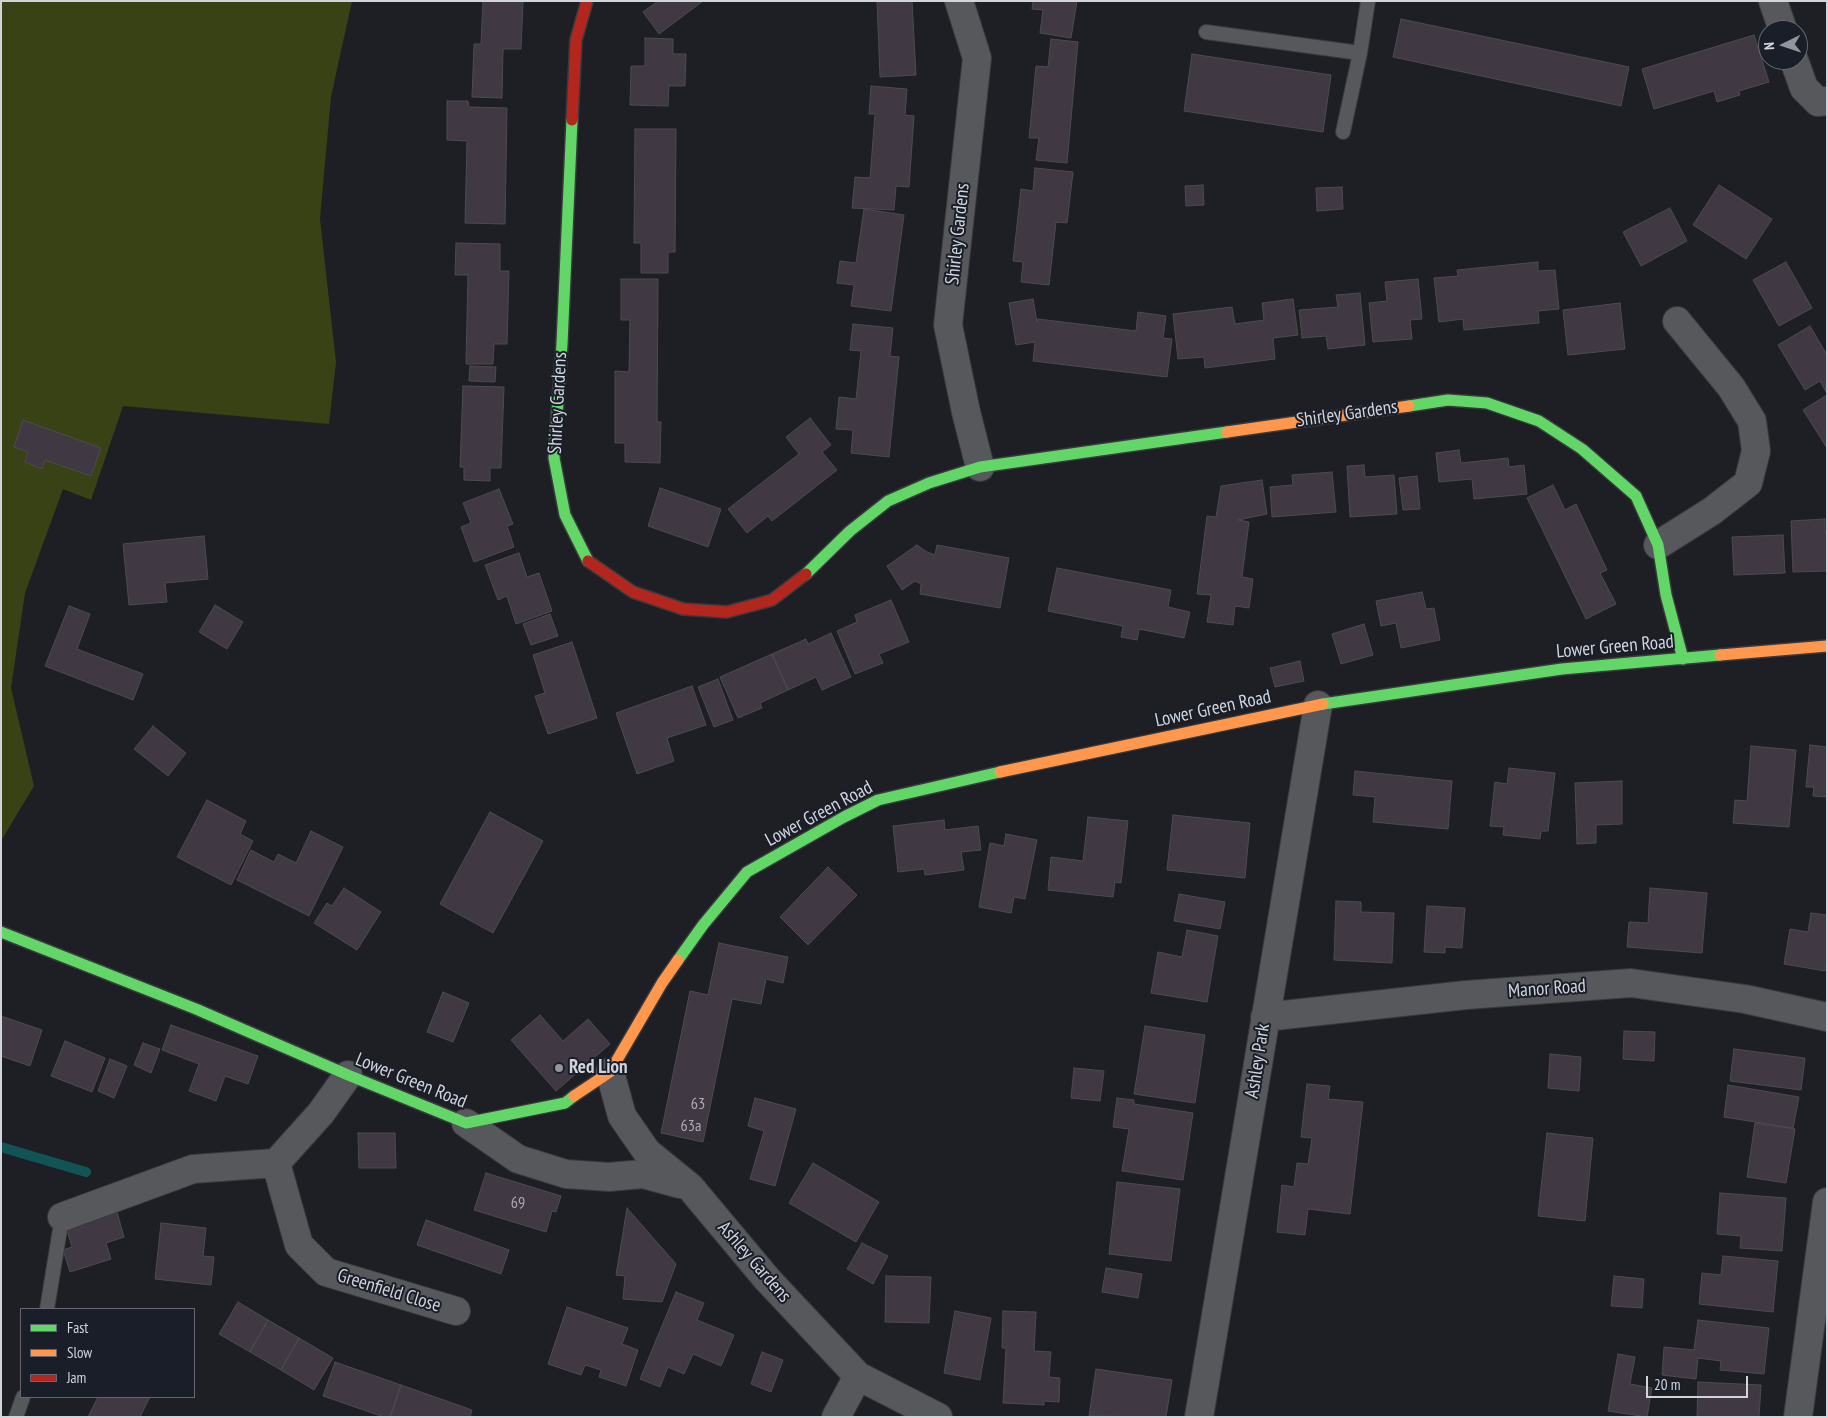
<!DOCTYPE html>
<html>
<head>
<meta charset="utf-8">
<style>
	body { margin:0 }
	#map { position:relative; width:1828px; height:1418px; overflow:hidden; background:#1e1f24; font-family:"PT Sans Narrow",sans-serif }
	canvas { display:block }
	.frame { position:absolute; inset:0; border:2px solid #d2d4dc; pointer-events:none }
	.legend { position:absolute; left:20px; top:1308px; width:175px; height:90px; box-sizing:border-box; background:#1a1e28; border:1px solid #646770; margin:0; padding:6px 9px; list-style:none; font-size:15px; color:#d2d4dc }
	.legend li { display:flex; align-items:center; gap:10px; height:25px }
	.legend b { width:25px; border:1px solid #646770 }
	.north { position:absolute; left:1758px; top:20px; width:50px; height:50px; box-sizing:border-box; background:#1a1e28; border:1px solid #646770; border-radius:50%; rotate:266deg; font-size:14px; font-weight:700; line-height:20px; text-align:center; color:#d2d4dc }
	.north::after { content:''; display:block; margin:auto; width:18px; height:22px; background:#93959c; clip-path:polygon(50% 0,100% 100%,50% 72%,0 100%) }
	.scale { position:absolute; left:1646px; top:1376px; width:102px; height:22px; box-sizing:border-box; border:2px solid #d2d4dc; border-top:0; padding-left:6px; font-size:15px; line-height:18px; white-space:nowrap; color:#d2d4dc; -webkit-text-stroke:4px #1a1e28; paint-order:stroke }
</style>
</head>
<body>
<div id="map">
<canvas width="1828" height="1418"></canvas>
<div class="frame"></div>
<ul class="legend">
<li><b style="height:6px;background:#63d668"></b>Fast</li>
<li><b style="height:6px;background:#ff974d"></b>Slow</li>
<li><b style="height:6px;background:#b3261e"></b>Jam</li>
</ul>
<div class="north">N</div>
<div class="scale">20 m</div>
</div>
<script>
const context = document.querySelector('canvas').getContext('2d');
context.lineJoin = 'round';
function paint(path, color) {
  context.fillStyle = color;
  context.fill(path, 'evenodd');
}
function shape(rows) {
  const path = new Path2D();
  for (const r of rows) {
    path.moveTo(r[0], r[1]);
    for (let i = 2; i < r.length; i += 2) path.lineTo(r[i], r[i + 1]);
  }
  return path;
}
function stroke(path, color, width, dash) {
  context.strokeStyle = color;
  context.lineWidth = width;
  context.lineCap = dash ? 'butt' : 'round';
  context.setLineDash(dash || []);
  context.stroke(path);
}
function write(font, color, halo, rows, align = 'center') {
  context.font = font + ' "PT Sans Narrow",sans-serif';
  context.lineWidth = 4;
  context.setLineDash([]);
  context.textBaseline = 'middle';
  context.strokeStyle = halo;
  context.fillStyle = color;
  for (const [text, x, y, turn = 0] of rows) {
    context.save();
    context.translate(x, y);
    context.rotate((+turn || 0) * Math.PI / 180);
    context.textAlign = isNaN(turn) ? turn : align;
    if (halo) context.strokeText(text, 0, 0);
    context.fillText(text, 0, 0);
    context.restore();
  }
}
paint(shape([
	[1,1,352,1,331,97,320,219,336,362,329,424,123,406,91,500,63,489,25,593,11,688,34,786,1,841]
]), '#384214');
stroke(shape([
	[1,1147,86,1172]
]), '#125356', 10);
const building = shape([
	[483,1,523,1,521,49,503,49,502,98,472,97,474,44,481,44,483,1],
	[658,1,703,1,659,34,643,12,658,1],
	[877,1,912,1,916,75,880,77,877,1],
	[1033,1,1077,1,1071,38,1040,33,1043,10,1032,9,1033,1],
	[1401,19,1629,67,1621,106,1393,57,1401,19],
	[1754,35,1769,82,1739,91,1740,95,1717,102,1714,91,1654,109,1642,69,1754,35],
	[645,38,673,39,673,54,686,54,685,86,669,86,668,106,630,105,631,66,645,66,645,38],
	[1051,39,1078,42,1067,163,1036,160,1039,138,1029,138,1036,66,1048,67,1051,39],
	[1192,54,1331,75,1323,132,1184,111,1192,54],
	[871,86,907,89,905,115,914,116,909,187,896,186,894,210,852,208,855,177,870,178,875,114,869,114,871,86],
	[447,101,468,101,469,107,507,108,505,224,465,223,467,141,447,140,447,101],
	[635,129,676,129,675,252,668,252,668,273,641,273,641,243,634,243,635,129],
	[1035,168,1073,172,1067,223,1056,222,1049,285,1021,282,1023,262,1013,261,1021,189,1033,191,1035,168],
	[1203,185,1204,205,1186,206,1185,186,1203,185],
	[1719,185,1772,219,1746,259,1693,225,1719,185],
	[1342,187,1343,209,1317,211,1316,188,1342,187],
	[1670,208,1687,241,1641,266,1623,232,1670,208],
	[864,209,904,215,891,311,851,306,854,285,837,283,840,261,856,263,864,209],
	[456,243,500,244,500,271,509,271,507,344,494,344,493,364,466,364,468,275,455,275,456,243],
	[1538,262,1538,271,1555,270,1559,309,1538,311,1539,323,1464,330,1463,319,1439,322,1434,278,1458,276,1457,270,1538,262],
	[1786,262,1812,308,1779,326,1753,280,1786,262],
	[621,279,658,279,657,422,661,422,660,463,625,462,625,443,615,443,615,371,629,372,630,320,621,320,621,279],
	[1418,279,1422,319,1410,320,1412,339,1373,342,1369,303,1387,301,1385,282,1418,279],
	[1360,293,1365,345,1328,349,1326,336,1302,338,1299,310,1338,307,1336,295,1360,293],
	[1033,299,1037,322,1038,319,1136,331,1138,312,1166,316,1163,338,1172,339,1167,377,1033,361,1035,342,1016,345,1009,303,1033,299],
	[1293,299,1298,335,1273,338,1275,359,1205,368,1204,357,1178,359,1173,314,1232,307,1235,324,1264,320,1262,303,1293,299],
	[1620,303,1625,349,1568,355,1563,310,1620,303],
	[853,324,893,328,890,356,899,357,889,457,851,453,853,430,836,429,839,397,856,399,861,351,850,350,853,324],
	[1810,326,1827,355,1826,392,1820,381,1805,390,1778,345,1810,326],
	[470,366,496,367,495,382,469,381,470,366],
	[463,386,504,387,501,468,490,468,490,481,464,480,464,467,460,467,463,386],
	[1827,395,1827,448,1803,410,1827,395],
	[810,418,831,445,822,452,837,470,772,521,768,516,747,533,728,509,799,454,786,437,810,418],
	[23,420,101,448,91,476,45,460,42,469,25,462,28,452,14,447,23,420],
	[1459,450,1461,463,1508,458,1509,467,1524,465,1527,494,1474,499,1472,479,1439,482,1436,453,1459,450],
	[1364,465,1365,477,1394,475,1397,514,1350,517,1347,466,1364,465],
	[1332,472,1336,512,1272,517,1270,487,1293,485,1292,475,1332,472],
	[1417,476,1420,509,1403,510,1399,478,1417,476],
	[1262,480,1267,514,1238,520,1249,522,1242,577,1253,579,1249,608,1235,606,1233,625,1207,622,1211,595,1197,594,1207,516,1216,517,1221,486,1262,480],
	[1553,485,1565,510,1576,504,1607,570,1600,573,1616,604,1586,619,1527,498,1553,485],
	[660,488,721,509,708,547,648,526,660,488],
	[499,489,513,524,507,526,514,547,474,562,461,527,471,523,463,503,499,489],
	[1825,519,1825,532,1827,532,1827,571,1793,572,1791,521,1825,519],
	[1783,535,1785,573,1734,575,1732,537,1783,535],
	[204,536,208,579,165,583,167,602,129,605,123,544,204,536],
	[917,545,927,552,935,555,937,545,1009,558,1000,608,920,594,921,584,915,581,902,590,887,566,917,545],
	[519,553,527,577,539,573,552,611,516,624,507,596,498,600,485,565,519,553],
	[1057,568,1171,590,1168,607,1190,612,1184,638,1139,629,1137,640,1121,637,1123,626,1048,611,1057,568],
	[1422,592,1426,609,1434,608,1440,640,1401,648,1396,623,1381,626,1376,601,1422,592],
	[891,600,909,642,879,654,883,663,855,674,837,631,857,622,855,615,891,600],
	[215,605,243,622,227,649,199,632,215,605],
	[69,606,90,614,77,649,143,674,133,700,45,666,69,606],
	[550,614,558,636,531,645,523,624,550,614],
	[1364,624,1373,655,1341,664,1332,634,1364,624],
	[831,633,851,677,822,690,816,677,788,690,772,654,806,639,808,644,831,633],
	[572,642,597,718,548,734,535,696,545,693,533,655,572,642],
	[772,654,788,690,760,703,762,708,738,718,720,677,772,654],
	[1300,661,1304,681,1275,687,1270,668,1300,661],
	[718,679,733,720,714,727,698,687,718,679],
	[692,686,706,725,667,738,674,761,637,774,616,713,692,686],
	[153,726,186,753,168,776,134,749,153,726],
	[1810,745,1827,747,1827,797,1813,796,1814,787,1806,787,1810,745],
	[1751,746,1796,750,1789,827,1733,823,1735,800,1747,801,1751,746],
	[1509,768,1555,773,1548,831,1541,831,1540,839,1503,835,1504,827,1490,826,1495,782,1507,784,1509,768],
	[1355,771,1452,781,1448,829,1373,822,1375,797,1353,795,1355,771],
	[1622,781,1622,824,1596,825,1596,843,1577,844,1575,783,1622,781],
	[207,800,246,821,240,834,253,841,231,885,177,857,207,800],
	[490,812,543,841,493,933,440,904,490,812],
	[1173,815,1250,823,1245,878,1167,870,1173,815],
	[1088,817,1128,821,1121,883,1115,882,1113,897,1048,890,1051,857,1083,861,1088,817],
	[944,820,945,830,978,826,981,850,961,852,964,870,925,875,924,869,898,872,893,826,944,820],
	[311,831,343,847,309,916,237,880,251,850,274,862,278,854,296,863,311,831],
	[1006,834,1037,840,1025,899,1014,897,1011,913,979,907,990,843,1004,846,1006,834],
	[828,867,857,895,808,945,780,917,828,867],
	[344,888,381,912,357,950,314,923,327,903,332,906,344,888],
	[1650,888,1707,893,1702,953,1627,947,1629,922,1648,923,1650,888],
	[1179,894,1225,902,1220,929,1174,921,1179,894],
	[1336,901,1361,902,1361,912,1394,913,1392,963,1334,960,1336,901],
	[1427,906,1465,908,1462,948,1445,947,1445,953,1424,952,1427,906],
	[1811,913,1827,915,1827,960,1825,971,1784,964,1790,929,1808,932,1811,913],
	[1187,930,1218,936,1207,1002,1151,993,1158,952,1182,957,1187,930],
	[719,943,788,957,783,983,766,979,761,1004,732,999,703,1142,661,1133,690,991,708,995,719,943],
	[443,992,469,1003,453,1042,427,1032,443,992],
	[540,1015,563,1041,588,1019,610,1044,556,1091,511,1040,540,1015],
	[1,1016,42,1030,30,1066,1,1056,1,1016],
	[171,1025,258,1056,248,1084,225,1076,216,1101,189,1091,199,1064,162,1050,171,1025],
	[1145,1026,1205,1035,1195,1103,1134,1094,1145,1026],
	[1624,1031,1655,1032,1654,1061,1623,1059,1624,1031],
	[65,1041,105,1058,92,1092,51,1076,65,1041],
	[143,1043,160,1049,151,1073,134,1065,143,1043],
	[1734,1049,1805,1058,1801,1090,1730,1081,1734,1049],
	[1550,1054,1581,1057,1579,1091,1548,1088,1550,1054],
	[110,1059,127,1066,114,1098,98,1091,110,1059],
	[1074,1068,1104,1071,1100,1101,1071,1098,1074,1068],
	[1307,1084,1330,1086,1328,1099,1363,1102,1350,1214,1308,1209,1305,1235,1277,1232,1282,1185,1294,1187,1297,1163,1308,1164,1312,1138,1301,1137,1307,1084],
	[1728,1085,1799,1097,1793,1128,1724,1117,1728,1085],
	[755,1098,796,1109,775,1186,750,1179,764,1131,748,1126,755,1098],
	[1117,1098,1134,1100,1134,1104,1193,1113,1183,1180,1122,1171,1129,1129,1113,1127,1117,1098],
	[1755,1123,1795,1129,1786,1183,1747,1177,1755,1123],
	[358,1133,395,1133,396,1168,359,1168,358,1133],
	[1547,1133,1593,1138,1585,1221,1538,1216,1547,1133],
	[813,1163,879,1202,856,1242,789,1203,813,1163],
	[486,1173,561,1196,556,1212,552,1211,546,1232,474,1210,486,1173],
	[1117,1182,1180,1189,1171,1261,1109,1254,1117,1182],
	[1720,1193,1786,1198,1782,1251,1740,1248,1741,1236,1717,1234,1720,1193],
	[627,1208,676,1264,662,1302,623,1299,625,1276,616,1275,627,1208],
	[117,1212,124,1237,106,1243,111,1259,70,1272,63,1250,72,1247,66,1227,117,1212],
	[426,1220,509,1250,501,1274,417,1245,426,1220],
	[161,1223,206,1228,203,1256,214,1257,211,1285,155,1279,161,1223],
	[862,1243,888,1256,873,1284,847,1269,862,1243],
	[1723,1256,1778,1261,1773,1312,1699,1304,1702,1273,1721,1275,1723,1256],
	[1106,1268,1142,1274,1138,1298,1102,1292,1106,1268],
	[886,1276,931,1277,929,1323,885,1322,886,1276],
	[1614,1276,1644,1279,1642,1308,1611,1306,1614,1276],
	[676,1292,704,1303,697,1320,734,1335,721,1366,693,1354,684,1374,668,1367,660,1387,640,1379,676,1292],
	[238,1302,268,1320,250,1352,219,1334,238,1302],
	[567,1307,628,1328,622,1344,638,1350,626,1386,599,1377,601,1370,585,1365,581,1375,548,1364,567,1307],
	[955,1311,991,1318,980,1380,944,1373,955,1311],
	[1003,1311,1036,1312,1034,1351,1051,1352,1049,1377,1060,1378,1059,1402,1044,1401,1044,1405,1003,1403,1006,1348,1002,1348,1003,1311],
	[268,1320,299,1338,281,1370,250,1352,268,1320],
	[1698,1320,1769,1328,1764,1374,1720,1370,1721,1361,1698,1358,1696,1379,1662,1375,1664,1347,1694,1350,1698,1320],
	[299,1338,333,1358,314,1390,281,1370,299,1338],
	[762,1352,783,1360,771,1392,751,1384,762,1352],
	[1618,1354,1635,1357,1630,1384,1652,1388,1647,1417,1608,1411,1618,1354],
	[335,1362,401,1385,390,1417,384,1417,323,1396,335,1362],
	[1096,1369,1172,1380,1166,1417,1089,1416,1096,1369],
	[1698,1382,1761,1385,1759,1417,1697,1417,1698,1382],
	[401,1385,472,1410,470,1417,390,1417,401,1385],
	[98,1397,150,1397,140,1417,88,1417,98,1397]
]);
paint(building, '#403943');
stroke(building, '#4d4b4f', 1);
const lane = shape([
	[1206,32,1360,53,1368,1],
	[1343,132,1360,53],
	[47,1309,62,1217],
	[16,1417,23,1397]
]);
const street = shape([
	[959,1,977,58,948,325,966,412,980,467],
	[1773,1,1783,30],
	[1794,60,1804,88,1818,102,1827,101],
	[1658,545,1712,511,1748,483,1756,451,1752,421,1731,387,1677,321],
	[1265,1017,1466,995,1631,983,1745,999,1827,1017],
	[610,1072,622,1116,647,1152,690,1187,767,1279,858,1376,938,1417],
	[466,1123,518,1159,566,1174,609,1177,643,1174,680,1184],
	[276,1163,299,1245,326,1272,456,1311],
	[62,1217,193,1169,276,1163,321,1113,348,1075],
	[836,1417,858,1376],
	[1199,1417,1318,705],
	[1798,1417,1827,1202]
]);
const fast = shape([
	[572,120,562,344,554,458,565,515,588,561],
	[1409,406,1448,400,1487,403,1539,421,1582,449,1636,496,1658,545,1666,595,1683,659],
	[806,574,850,531,888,501,929,483,980,467,1227,432],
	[1323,704,1562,669,1720,655],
	[1,932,196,1009,348,1075,466,1123,565,1103,574,1096],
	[678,960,703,925,747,872,844,817,878,800,1000,772]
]);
const slow = shape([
	[1227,432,1409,406],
	[1720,655,1827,646],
	[1000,772,1323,704],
	[574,1096,610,1072,662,983,678,960]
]);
const jam = shape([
	[572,120,576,40,587,1],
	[588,561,633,592,683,609,727,612,772,600,806,574]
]);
stroke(lane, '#393a3e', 16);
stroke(street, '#393a3e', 30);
stroke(fast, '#393a3e', 14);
stroke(slow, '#393a3e', 14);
stroke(jam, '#393a3e', 14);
stroke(lane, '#56585c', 14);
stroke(street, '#56585c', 28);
stroke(fast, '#63d668', 11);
stroke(slow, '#ff974d', 11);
stroke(jam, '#b3261e', 11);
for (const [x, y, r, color] of [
	[559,1068,5,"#93959c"]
]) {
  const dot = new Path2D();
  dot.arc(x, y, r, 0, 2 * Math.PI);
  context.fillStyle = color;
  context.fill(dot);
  stroke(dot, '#1a1e28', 2);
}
write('16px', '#aeadb6', null, [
	["63",698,1104],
	["63a",691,1126],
	["69",518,1203]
]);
write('19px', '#d2d4dc', '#1a1e28', [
	["Shirley Gardens",958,234,-84],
	["Shirley Gardens",558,403,-87],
	["Shirley Gardens",1347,414,-8],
	["Lower Green Road",1615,647,-5],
	["Lower Green Road",1213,709,-12],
	["Lower Green Road",819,814,-28],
	["Manor Road",1547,989,-4],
	["Ashley Park",1258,1061,-81],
	["Lower Green Road",411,1081,22],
	["Ashley Gardens",754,1262,49],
	["Greenfield Close",389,1291,17]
]);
write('bold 19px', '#d2d4dc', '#1a1e28', [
	["Red Lion",569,1068]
], 'left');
</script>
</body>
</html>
